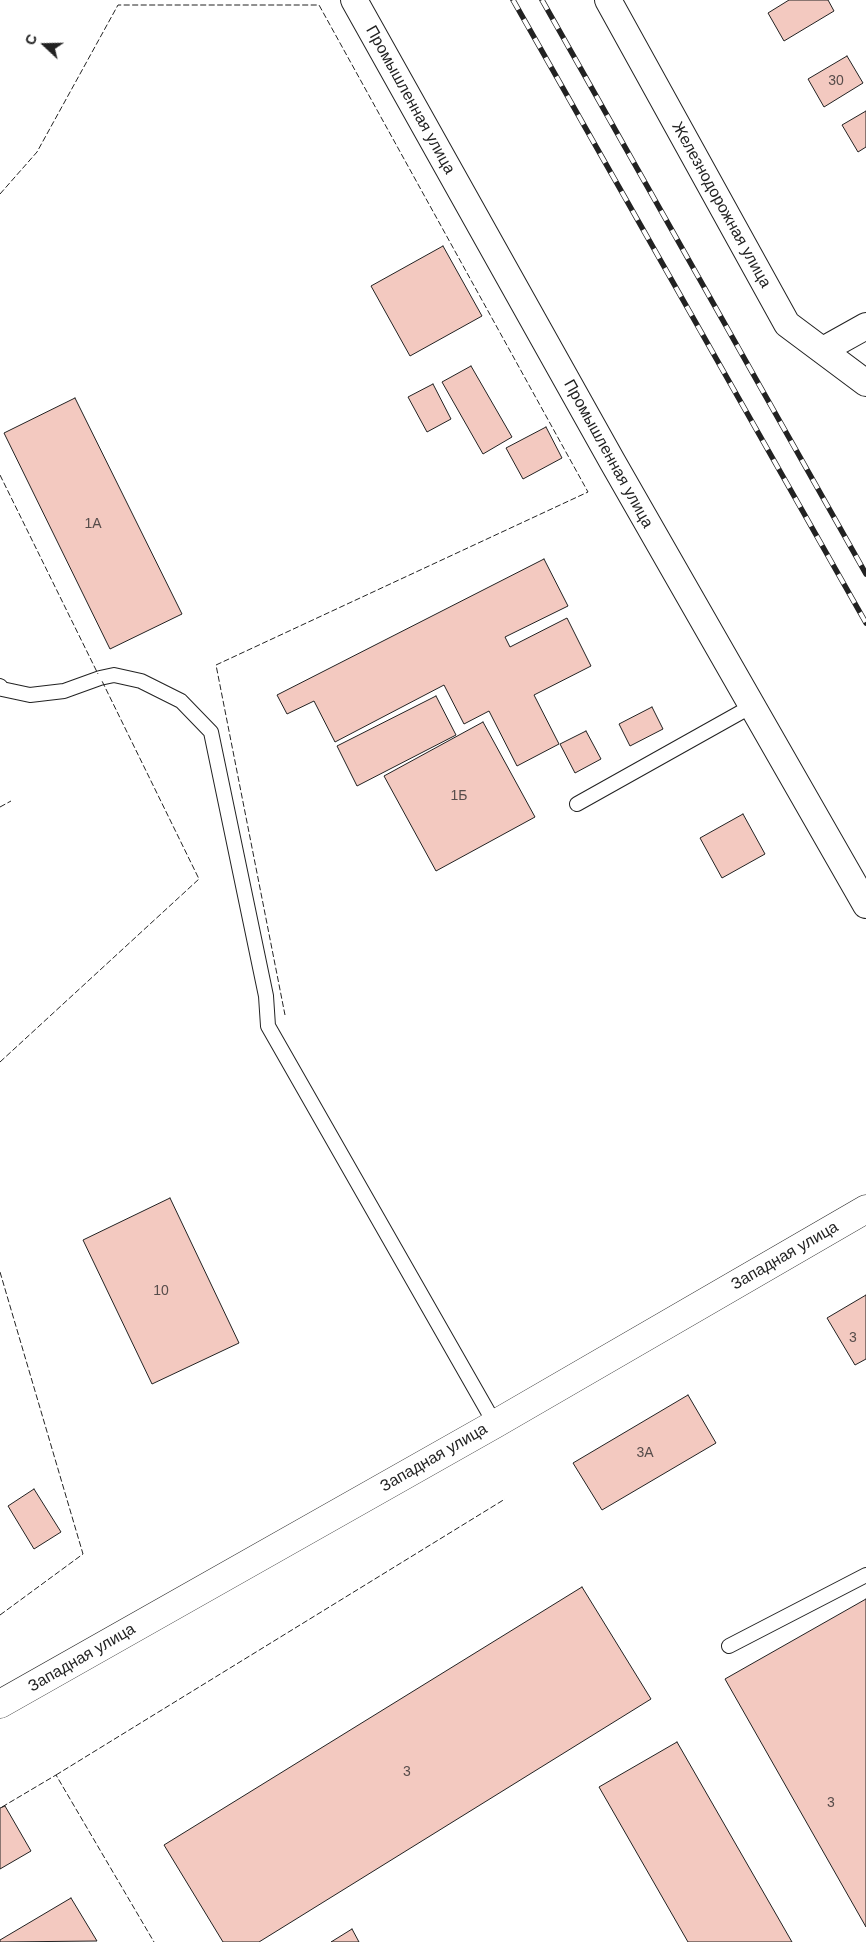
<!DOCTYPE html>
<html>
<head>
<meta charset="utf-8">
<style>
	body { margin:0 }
	#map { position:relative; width:866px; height:1942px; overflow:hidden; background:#fff; font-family:Arial,sans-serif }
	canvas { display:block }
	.north { position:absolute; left:20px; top:20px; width:50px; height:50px; -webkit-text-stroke:4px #fff; paint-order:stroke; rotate:291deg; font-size:14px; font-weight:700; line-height:20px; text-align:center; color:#222 }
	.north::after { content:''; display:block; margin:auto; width:18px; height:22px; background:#222; clip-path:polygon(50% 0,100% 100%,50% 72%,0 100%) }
</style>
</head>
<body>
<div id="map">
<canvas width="866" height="1942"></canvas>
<div class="north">С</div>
</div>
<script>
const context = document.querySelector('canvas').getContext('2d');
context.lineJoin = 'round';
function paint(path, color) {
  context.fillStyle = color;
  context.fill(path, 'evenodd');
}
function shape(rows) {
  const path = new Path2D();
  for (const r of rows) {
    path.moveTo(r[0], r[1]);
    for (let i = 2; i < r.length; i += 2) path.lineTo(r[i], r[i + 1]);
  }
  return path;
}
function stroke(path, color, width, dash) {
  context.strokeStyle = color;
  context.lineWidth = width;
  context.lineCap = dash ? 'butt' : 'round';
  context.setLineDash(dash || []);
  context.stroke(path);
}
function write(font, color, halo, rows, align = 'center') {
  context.font = font + ' Arial,sans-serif';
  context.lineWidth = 4;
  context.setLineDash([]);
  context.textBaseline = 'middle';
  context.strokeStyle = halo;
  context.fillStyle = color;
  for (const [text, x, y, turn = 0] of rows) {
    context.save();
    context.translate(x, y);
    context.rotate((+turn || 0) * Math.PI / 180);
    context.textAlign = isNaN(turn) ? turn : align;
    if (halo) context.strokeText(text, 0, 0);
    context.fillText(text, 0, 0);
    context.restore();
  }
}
const building = shape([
	[789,0,828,0,834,11,784,41,768,13,789,0],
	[847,56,863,83,824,107,808,79,847,56],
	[866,111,866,147,858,152,842,125,866,111],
	[443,246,482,316,410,356,371,286,443,246],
	[471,366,512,437,483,454,442,382,471,366],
	[433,384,451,419,427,432,408,397,433,384],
	[75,398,182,614,110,649,4,433,75,398],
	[546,427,562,458,523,479,506,448,546,427],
	[544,559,568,606,505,637,510,647,567,618,591,666,534,695,559,744,517,766,489,711,464,724,444,685,335,742,314,701,287,714,277,695,544,559],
	[436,696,456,735,357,786,337,746,436,696],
	[652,707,663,729,630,746,619,724,652,707],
	[483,722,535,817,436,871,384,776,483,722],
	[586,731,601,759,575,773,560,744,586,731],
	[743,814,765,854,722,878,700,838,743,814],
	[170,1198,239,1343,152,1384,83,1240,170,1198],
	[866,1295,866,1359,855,1365,827,1318,866,1295],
	[688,1395,716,1443,602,1510,573,1463,688,1395],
	[34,1489,61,1532,34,1549,8,1506,34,1489],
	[582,1587,651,1699,259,1942,223,1942,164,1845,582,1587],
	[866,1599,866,1927,725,1679,866,1599],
	[677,1742,792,1942,688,1942,599,1787,677,1742],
	[5,1806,31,1851,0,1869,0,1808,5,1806],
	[71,1898,97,1941,0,1942,0,1940,71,1898],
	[352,1929,359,1942,331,1942,352,1929]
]);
paint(building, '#f3c9c0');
stroke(building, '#222', 1);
const service = shape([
	[0,686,2,689,30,695,64,691,100,678,114,675,141,681,181,701,211,732,266,996,268,1026,495,1424],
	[577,804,752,706],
	[729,1646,866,1575]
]);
const minor = shape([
	[354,0,612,461,866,905],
	[608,0,787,324,866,383],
	[823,350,866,326]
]);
const secondary = shape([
	[0,1704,495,1424,866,1209]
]);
stroke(service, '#222', 16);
stroke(minor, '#222', 28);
stroke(secondary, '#222', 29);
stroke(service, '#fff', 14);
stroke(minor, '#fff', 26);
stroke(secondary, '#fff', 28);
const rail = shape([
	[513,0,866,623],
	[542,0,866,574]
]);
stroke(rail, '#222', 5.5);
stroke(rail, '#fff', 4, [11]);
stroke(shape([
	[0,194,37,152,118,5,319,5,588,492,216,665,285,1015],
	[0,475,98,674],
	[0,807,11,801],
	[0,1062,199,879,102,681],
	[0,1272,83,1554,0,1615],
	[56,1775,505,1499],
	[2,1807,56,1775,154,1942]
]), '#222', 1, [6, 2.5]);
write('14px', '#564c4a', null, [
	["30",836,81],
	["1А",93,524],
	["1Б",459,796],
	["10",161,1291],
	["3",853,1338],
	["3А",645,1453],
	["3",407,1772],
	["3",831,1803]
]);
write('16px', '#222', '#fff', [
	["Промышленная улица",410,100,61],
	["Железнодорожная улица",721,205,61],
	["Промышленная улица",608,454,61],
	["Западная улица",785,1256,-30],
	["Западная улица",434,1458,-30],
	["Западная улица",82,1658,-30]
]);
</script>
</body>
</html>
